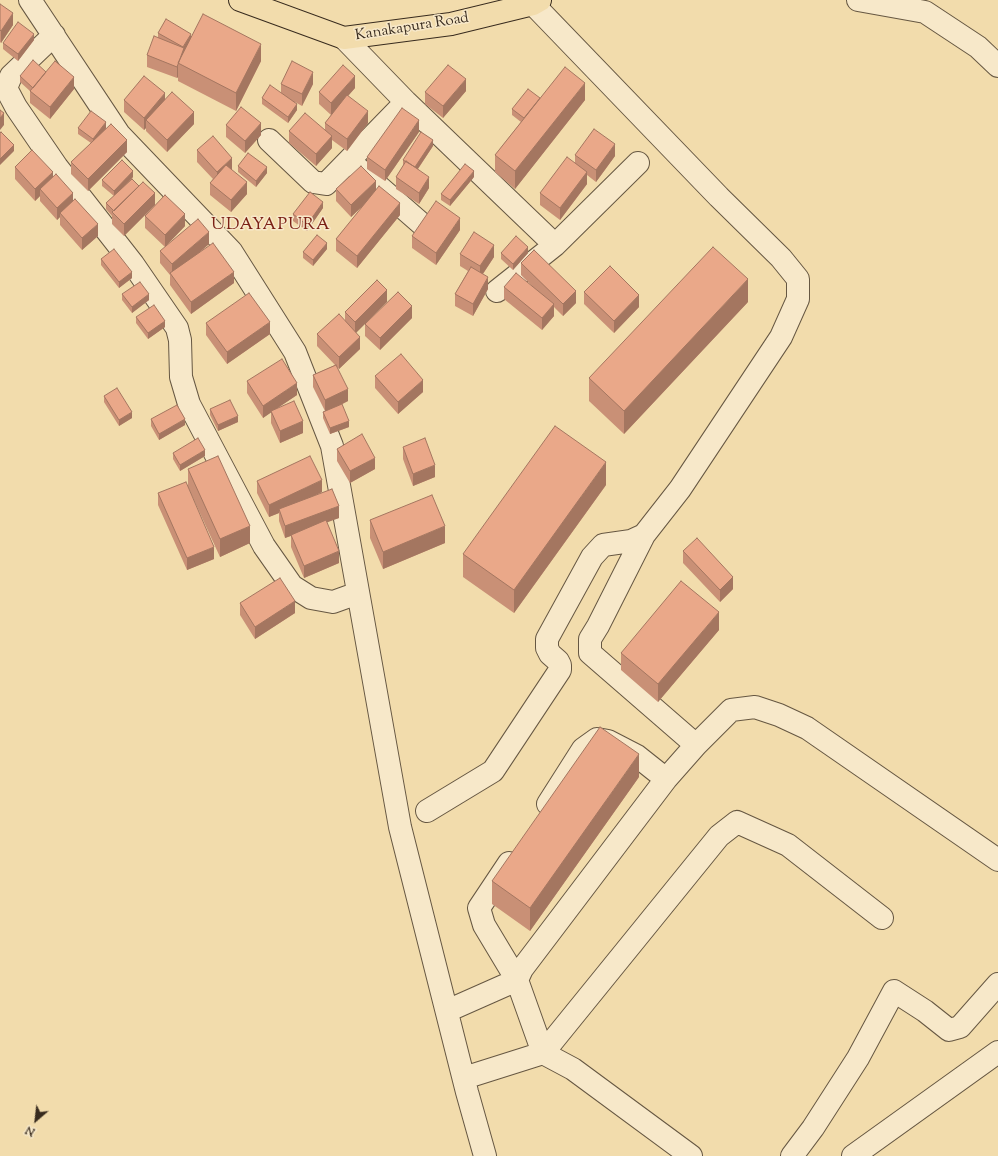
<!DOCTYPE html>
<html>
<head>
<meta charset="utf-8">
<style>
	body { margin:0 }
	#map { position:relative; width:998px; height:1156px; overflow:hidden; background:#f2dcac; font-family:"Sorts Mill Goudy",serif }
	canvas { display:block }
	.north { position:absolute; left:16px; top:1100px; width:40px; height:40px; -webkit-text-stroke:3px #f7e8c9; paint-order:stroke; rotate:208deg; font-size:11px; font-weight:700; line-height:16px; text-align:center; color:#382b1e }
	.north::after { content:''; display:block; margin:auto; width:14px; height:18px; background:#382b1e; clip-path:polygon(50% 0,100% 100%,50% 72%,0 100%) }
</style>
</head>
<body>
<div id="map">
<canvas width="998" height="1156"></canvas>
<div class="north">N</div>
</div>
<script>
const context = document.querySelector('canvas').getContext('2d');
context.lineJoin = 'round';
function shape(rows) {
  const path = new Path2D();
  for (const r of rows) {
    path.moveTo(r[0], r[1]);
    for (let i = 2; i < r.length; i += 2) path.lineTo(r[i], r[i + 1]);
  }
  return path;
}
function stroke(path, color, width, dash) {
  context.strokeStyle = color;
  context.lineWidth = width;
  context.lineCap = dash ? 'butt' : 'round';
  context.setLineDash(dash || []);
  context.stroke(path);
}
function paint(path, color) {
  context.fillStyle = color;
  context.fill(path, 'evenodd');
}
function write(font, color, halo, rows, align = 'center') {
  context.font = font + ' "Sorts Mill Goudy",serif';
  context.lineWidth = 3;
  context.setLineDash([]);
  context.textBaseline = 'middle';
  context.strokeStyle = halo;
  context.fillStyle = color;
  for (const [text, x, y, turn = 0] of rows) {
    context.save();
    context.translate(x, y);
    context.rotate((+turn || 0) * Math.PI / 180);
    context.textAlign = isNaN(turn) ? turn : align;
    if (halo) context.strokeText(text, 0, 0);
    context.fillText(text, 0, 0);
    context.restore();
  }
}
const minor = shape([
	[30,0,119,134,231,251,295,352,332,446,400,827,467,1092,485,1156],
	[858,0,925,12,978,47,998,66],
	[54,35,11,76,6,88,16,107,57,167,133,264,177,328,180,340,181,377,189,404,264,546,292,586,311,598,333,602,358,593],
	[344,38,406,102,555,245],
	[269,140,313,182,326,184,406,102],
	[353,164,424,226],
	[497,291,555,245,638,163],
	[644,535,598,626,590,639,590,653,696,745],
	[548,804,583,749,597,739,608,741,637,756,666,779],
	[427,811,493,771,560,670,560,665,558,661,550,654,547,648,547,639,592,557,603,545,631,541,644,535,680,489,781,337,798,299,798,279,781,258,719,197,533,4],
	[509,863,479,908,484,925,517,980,543,1053,573,1069,691,1156],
	[447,1011,517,980,522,969,666,779,696,745,731,710,755,707,779,715,807,728,998,860],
	[464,1078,543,1053,719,836,737,822,788,845,882,918],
	[792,1156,813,1128,858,1058,894,991,925,1011,949,1030,960,1027,998,984],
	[853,1156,998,1052]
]);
const highway = shape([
	[240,0,344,38,451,24,533,4,540,0]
]);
stroke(minor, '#665742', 24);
stroke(highway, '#382b1e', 24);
stroke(minor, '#f7e8c9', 22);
stroke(highway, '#f2dcac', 22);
paint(shape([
	[0,4,13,25,1,43,0,42],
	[158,33,191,37,261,61,236,111,178,81,178,77,177,78,147,67,147,55,158,37],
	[34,40,18,61,3,49,3,43],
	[46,72,74,89,50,119,30,103,30,91,20,82,20,76],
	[281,84,313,84,302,106,295,102,297,110,288,123,262,104,262,98,281,93],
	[355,88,348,96,368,123,347,151,332,140,332,148,316,166,289,143,289,131,325,130,325,123,331,115,319,104,319,92],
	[466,91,443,118,425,104,425,92],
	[540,98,585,100,515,189,495,172,495,155,521,122,512,115,512,109],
	[165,99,194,124,167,152,146,131,146,128,144,130,124,112,124,100],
	[226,125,261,135,245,153,226,137],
	[78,128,106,128,127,152,88,191,71,174,71,162,91,143,78,134],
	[419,132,385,181,367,169,367,157],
	[433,146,418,169,429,188,419,204,396,189,396,177,403,166,403,160],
	[197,150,232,170,247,194,231,212,210,195,210,183,213,179,197,162],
	[575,155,615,156,596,182,587,175,587,184,560,220,540,205,540,193,575,163],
	[238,166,267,173,256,187,238,172],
	[15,167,53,178,73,201,98,236,82,250,60,225,60,217,57,220,40,201,40,196,35,201,15,179],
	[133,177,124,187,155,205,124,236,112,224,112,216,106,209,106,203,114,196,102,186,102,180],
	[474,177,450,206,441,200,441,194],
	[336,189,376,190,400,215,357,268,336,251,336,239,364,205,351,217,336,201],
	[323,208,307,231,293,221,293,214],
	[145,216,185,226,165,247,145,228],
	[460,230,436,265,412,248,412,236],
	[209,244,200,252,234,283,191,314,170,285,170,275,160,263,160,251],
	[327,249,313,266,303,258,303,252],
	[501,253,528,253,513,270,501,259],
	[460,254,494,257,483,274,488,289,473,316,455,306,455,294,468,271,460,266],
	[101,259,132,278,119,288,101,265],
	[521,263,576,303,563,316,554,307,554,316,542,330,504,299,504,287,534,288,521,275],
	[377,280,356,333,360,349,339,369,337,367,348,401,339,406,349,427,330,434,323,418,323,412,325,411,313,387,313,375,335,365,317,346,317,334,345,321,345,312],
	[584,292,639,307,614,333,584,304],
	[122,294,149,300,132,313,122,300],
	[748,302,624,434,589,401,589,378],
	[136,317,165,327,148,339,136,323],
	[412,318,380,350,365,336,365,324],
	[206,323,270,334,227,364,206,335],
	[375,376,423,392,398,414,375,388],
	[247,381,297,395,277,408,303,433,280,443,271,423,271,412,263,418,247,393],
	[104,396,132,418,119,426,104,402],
	[210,409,238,422,218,431,210,415],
	[151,419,185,425,159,440,151,426],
	[403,447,435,477,413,486,403,459],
	[337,449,375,469,350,483,337,461],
	[173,453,205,456,180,471,173,459],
	[188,469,250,543,220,557,188,487],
	[257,481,322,492,312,497,339,518,326,522,339,563,304,578,291,547,291,536,285,538,279,521,279,513,269,517,257,493],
	[606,485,514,613,463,577,463,554],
	[158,493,214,559,187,570,158,505],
	[370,520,445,543,383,569,370,538],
	[683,551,733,589,720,602,683,563],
	[240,603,295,613,255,639,240,615],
	[719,630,658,702,621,670,621,653],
	[639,777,530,931,492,904,492,881]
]), '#c99076');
paint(shape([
	[13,13,13,25,1,43,1,31],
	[34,34,34,40,18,61,18,54],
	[191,34,191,40,178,64,183,48],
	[261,44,261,61,236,111,236,93],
	[178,65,178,77,177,78,177,67],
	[313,72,313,84,302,106,302,94],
	[355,76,355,88,331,115,331,103],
	[74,77,74,89,50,119,50,107],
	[466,79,466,91,443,118,443,106],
	[585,83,585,100,515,189,515,171],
	[165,93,165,105,146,120,146,128,144,130,144,118],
	[297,104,297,110,288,123,288,117],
	[368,111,368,123,347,151,347,139],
	[194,112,194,124,167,152,167,140],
	[4,113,4,125,0,130,0,118],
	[419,120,419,132,385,181,385,170],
	[106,122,106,128,93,145,93,139],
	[261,123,261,135,245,153,245,141],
	[332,136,332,148,316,166,316,154],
	[127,140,127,152,88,191,88,179],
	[433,140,433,146,415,173,415,167],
	[615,144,615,156,596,182,596,170],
	[14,145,14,151,0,165,0,159],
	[232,158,232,170,217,184,217,172],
	[267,167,267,173,256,187,256,181],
	[133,171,133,177,114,197,114,191],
	[474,171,474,177,450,206,450,200],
	[53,172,53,184,40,189,40,196,35,201,35,189],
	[587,172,587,184,560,220,560,208],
	[429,177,429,188,419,204,419,193],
	[376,181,376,193,351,217,351,205],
	[247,182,247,194,231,212,231,200],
	[73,193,73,205,60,213,60,217,57,220,57,208],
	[155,193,155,205,124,236,124,224],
	[323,202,323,208,307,231,307,225],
	[400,203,400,215,357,268,357,256],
	[185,214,185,226,165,247,165,235],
	[460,218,460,230,436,265,436,253],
	[98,224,98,236,82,250,82,238],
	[209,232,209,244,172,276,172,264],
	[327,243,327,249,313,266,313,260],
	[494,245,494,257,480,278,480,266],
	[528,247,528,253,513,270,513,264],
	[132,272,132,278,119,288,119,282],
	[234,272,234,283,191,314,191,302],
	[488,277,488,289,473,316,473,304],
	[748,279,748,302,624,434,624,411],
	[387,290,387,302,355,334,355,322],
	[576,291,576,303,563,316,563,304],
	[149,294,149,300,132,313,132,307],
	[639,295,639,307,614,333,614,321],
	[554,304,554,316,542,330,542,318],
	[412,306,412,318,380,350,380,338],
	[165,321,165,327,148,339,148,333],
	[270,322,270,334,227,364,227,352],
	[360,337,360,349,339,369,339,357],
	[423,380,423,392,398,414,398,402],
	[297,383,297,395,263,418,263,406],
	[348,389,348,401,325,412,325,400],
	[132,412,132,418,119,426,119,420],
	[238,416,238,422,218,431,218,425],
	[185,419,185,425,159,440,159,434],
	[303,421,303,433,280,443,280,431],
	[349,421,349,427,330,434,330,428],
	[205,450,205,456,180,471,180,465],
	[375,458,375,469,350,483,350,471],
	[606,462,606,485,514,613,514,590],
	[435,465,435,477,413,486,413,474],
	[322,480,322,492,280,512,279,509,279,513,269,517,269,505],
	[339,506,339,518,285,538,285,526],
	[250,526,250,543,220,557,220,539],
	[445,526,445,543,383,569,383,552],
	[214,547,214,559,187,570,187,558],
	[339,551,339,563,304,578,304,566],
	[733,577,733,589,720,602,720,590],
	[295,601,295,613,255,639,255,627],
	[719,612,719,630,658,702,658,684],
	[639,754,639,777,530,931,530,908]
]), '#a47660');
const building = shape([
	[0,4,13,13,1,31,0,30,0,4],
	[203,14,261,44,236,93,178,63,203,14],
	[166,19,191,34,183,47,158,33,166,19],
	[18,22,34,34,18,54,3,43,18,22],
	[154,36,184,48,177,67,147,55,154,36],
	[33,60,46,72,33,88,20,76,33,60],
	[55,61,74,77,50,107,30,91,55,61],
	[292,61,313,72,302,94,281,84,292,61],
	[343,65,355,76,331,103,319,92,343,65],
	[448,65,466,79,443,106,425,92,448,65],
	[565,67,585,83,515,171,495,155,565,67],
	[144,76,165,93,144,118,124,100,144,76],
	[270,85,297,104,288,117,262,98,270,85],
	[528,89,540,98,524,118,512,109,528,89],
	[172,92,194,112,167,140,146,120,172,92],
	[347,95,368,111,347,139,325,123,347,95],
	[241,107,261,123,245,141,226,125,241,107],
	[402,108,419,120,385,170,367,157,402,108],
	[0,110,4,113,0,118,0,110],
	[91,111,106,122,93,139,78,128,91,111],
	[305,113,332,136,316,154,289,131,305,113],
	[111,124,127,140,88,179,71,162,111,124],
	[594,129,615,144,596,170,575,155,594,129],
	[1,132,14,145,0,159,0,133,1,132],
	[421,132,433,140,415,167,403,160,421,132],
	[213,136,232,158,217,172,197,150,213,136],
	[32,150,53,172,35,189,15,167,32,150],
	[248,153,267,167,256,181,238,166,248,153],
	[567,157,587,172,560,208,540,193,567,157],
	[122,160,133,171,114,191,102,180,122,160],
	[406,161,429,177,419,193,396,177,406,161],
	[465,164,474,171,450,200,441,194,465,164],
	[226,165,247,182,231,200,210,183,226,165],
	[361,166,376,181,351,205,336,189,361,166],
	[56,174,73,193,57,208,40,189,56,174],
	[132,179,139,186,114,211,106,203,132,179],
	[143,182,155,193,124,224,112,212,143,182],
	[379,186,400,203,357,256,336,239,379,186],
	[310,192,323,202,307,225,293,214,310,192],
	[165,195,185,214,165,235,145,216,165,195],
	[75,199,98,224,82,238,60,213,75,199],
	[436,201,460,218,436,253,412,236,436,201],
	[198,219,209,232,172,264,160,251,198,219],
	[474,232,494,245,480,266,460,254,474,232],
	[317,235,327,243,313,260,303,252,317,235],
	[516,236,528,247,513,264,501,253,516,236],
	[213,243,234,272,191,302,170,273,213,243],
	[713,247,748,279,624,411,589,378,713,247],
	[114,249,132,272,119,282,101,259,114,249],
	[534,250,576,291,563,304,521,263,534,250],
	[610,266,639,295,614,321,584,292,610,266],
	[471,267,488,277,473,304,455,294,471,267],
	[516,273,554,304,542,318,504,287,516,273],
	[377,280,387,290,355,322,345,312,377,280],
	[140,282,149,294,132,307,122,294,140,282],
	[398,292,412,306,380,338,365,324,398,292],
	[249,293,270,322,227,352,206,323,249,293],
	[154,305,165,321,148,333,136,317,154,305],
	[339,314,360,337,339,357,317,334,339,314],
	[401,354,423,380,398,402,375,376,401,354],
	[282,359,297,383,263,406,247,381,282,359],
	[336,365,348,389,325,400,313,375,336,365],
	[117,388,132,412,119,420,104,396,117,388],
	[230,400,238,416,218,425,210,409,230,400],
	[294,401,303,421,280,431,271,411,294,401],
	[342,404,349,421,330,428,323,412,342,404],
	[177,405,185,419,159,434,151,419,177,405],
	[555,426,606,462,514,590,463,554,555,426],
	[362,434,375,458,350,471,337,449,362,434],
	[198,438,205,450,180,465,173,453,198,438],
	[425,438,435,465,413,474,403,447,425,438],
	[218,456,250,526,220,539,188,469,218,456],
	[310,456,322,480,269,505,257,481,310,456],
	[186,482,214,547,187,558,158,493,186,482],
	[332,489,339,506,285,526,279,509,332,489],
	[432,495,445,526,383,552,370,520,432,495],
	[326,520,339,551,304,566,291,535,326,520],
	[697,538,733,577,720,590,683,551,697,538],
	[280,578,295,601,255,627,240,603,280,578],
	[681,581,719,612,658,684,621,653,681,581],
	[600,727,639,754,530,908,492,881,600,727]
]);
paint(building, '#eaa889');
stroke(building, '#a47660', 1);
write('15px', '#382b1e', '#f7e8c9', [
	["Kanakapura Road",412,28,-9]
]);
context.letterSpacing = '1px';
write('17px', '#7a1f14', '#f7e8c9', [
	["UDAYAPURA",271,226]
]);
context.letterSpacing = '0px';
</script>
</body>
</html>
